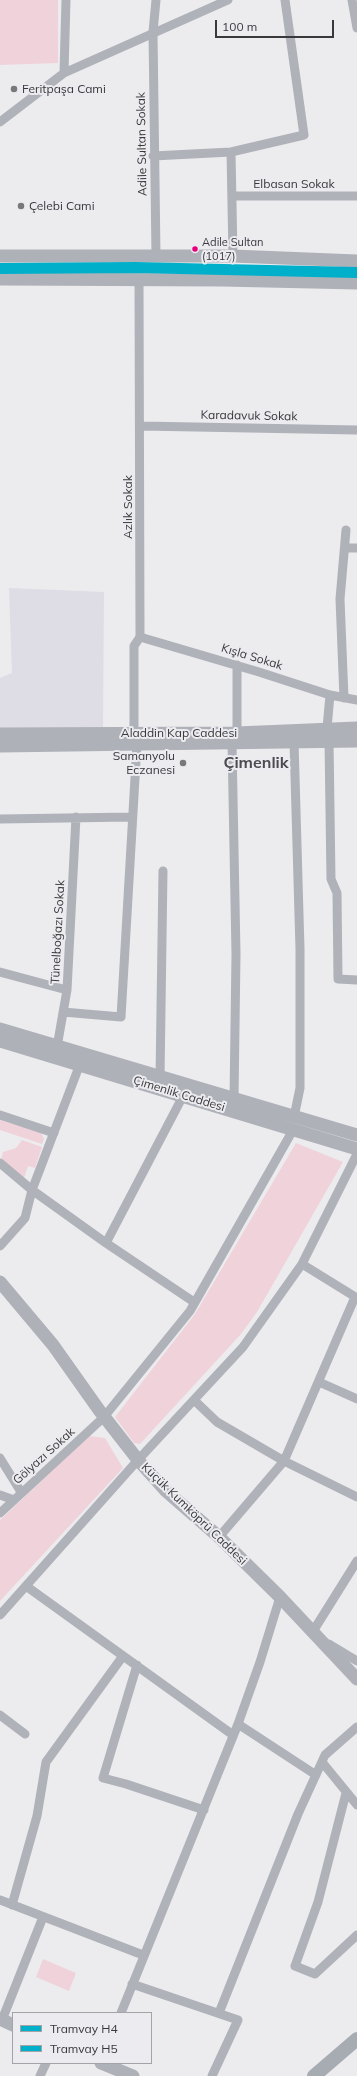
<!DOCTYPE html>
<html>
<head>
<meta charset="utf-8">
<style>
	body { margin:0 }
	#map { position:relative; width:357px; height:2076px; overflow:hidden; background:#ececef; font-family:Mulish,sans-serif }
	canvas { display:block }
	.legend { position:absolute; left:12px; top:2012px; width:140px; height:52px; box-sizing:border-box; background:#ebebf0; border:1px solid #a4a4a8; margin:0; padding:5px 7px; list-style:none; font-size:12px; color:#39393b }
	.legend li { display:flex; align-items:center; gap:8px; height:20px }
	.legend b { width:20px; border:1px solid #a4a4a8 }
	.scale { position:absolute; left:215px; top:20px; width:119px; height:18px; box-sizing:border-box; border:2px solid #39393b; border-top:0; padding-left:5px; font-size:12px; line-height:14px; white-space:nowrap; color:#39393b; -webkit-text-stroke:3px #ebebf0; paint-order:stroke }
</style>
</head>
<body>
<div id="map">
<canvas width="357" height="2076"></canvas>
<ul class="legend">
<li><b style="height:5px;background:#00b0cb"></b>Tramvay H4</li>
<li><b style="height:5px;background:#00b0cb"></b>Tramvay H5</li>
</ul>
<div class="scale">100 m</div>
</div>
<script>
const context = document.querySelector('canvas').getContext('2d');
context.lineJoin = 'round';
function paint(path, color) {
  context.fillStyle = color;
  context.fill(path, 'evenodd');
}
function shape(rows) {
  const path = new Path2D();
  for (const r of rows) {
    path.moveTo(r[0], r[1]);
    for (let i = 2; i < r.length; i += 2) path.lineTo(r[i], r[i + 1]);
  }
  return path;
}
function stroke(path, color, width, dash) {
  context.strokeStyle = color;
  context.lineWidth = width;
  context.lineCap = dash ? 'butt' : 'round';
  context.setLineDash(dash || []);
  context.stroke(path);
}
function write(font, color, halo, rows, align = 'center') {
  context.font = font + ' Mulish,sans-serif';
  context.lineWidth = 4;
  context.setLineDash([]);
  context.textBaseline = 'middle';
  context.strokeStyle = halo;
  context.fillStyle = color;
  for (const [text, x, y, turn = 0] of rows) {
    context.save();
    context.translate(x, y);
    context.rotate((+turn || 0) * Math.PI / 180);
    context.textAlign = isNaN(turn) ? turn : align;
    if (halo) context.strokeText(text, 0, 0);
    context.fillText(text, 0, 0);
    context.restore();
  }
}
paint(shape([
	[9,588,104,592,103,728,0,728,0,678,12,673]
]), '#dedce5');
paint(shape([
	[0,0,58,0,58,63,0,65],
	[0,1120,41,1133,44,1139,42,1144,0,1130],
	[22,1140,42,1147,35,1168,28,1166,24,1178,1,1160,3,1152,16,1148],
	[296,1143,343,1162,257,1312,241,1334,140,1444,134,1443,115,1417,195,1314],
	[89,1436,105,1438,123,1468,0,1601,0,1520],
	[43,1959,76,1973,69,1991,36,1977]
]), '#f0d2da');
stroke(shape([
	[156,0,153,32,156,256],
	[352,0,357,28],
	[64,73,66,0],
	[0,122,64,73,228,0],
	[231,152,233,256],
	[153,156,231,152,304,135,285,0],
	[232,196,357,196],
	[141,426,357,430],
	[346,548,357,548],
	[140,637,259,672,330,695,357,700],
	[344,698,340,599,346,530],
	[327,728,330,695],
	[134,733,134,646,140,637,139,279],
	[237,733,237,665],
	[329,741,331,879,337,893,338,979,357,980],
	[294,742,300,949,300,1088,294,1117],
	[232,743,236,954,234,1099],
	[0,819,132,817],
	[0,972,67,990],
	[63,1012,121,1017,137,744],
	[57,1047,67,990,76,817],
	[160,1078,163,871],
	[0,1115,54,1133],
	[0,1163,32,1190,106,1243,194,1302],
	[106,1243,183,1096],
	[0,1246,25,1218,32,1190,80,1064],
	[302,1264,357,1298],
	[319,1382,357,1399],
	[194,1400,217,1422,284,1461,357,1497],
	[0,1458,21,1492],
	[0,1495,14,1500],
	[0,1513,104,1417,190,1311,293,1130],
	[219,1537,284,1461,355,1297],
	[26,1586,233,1735],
	[0,1615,138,1460,243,1347,302,1264,357,1154],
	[315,1635,312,1633,357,1561],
	[329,1644,357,1661],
	[137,1665,103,1778,126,1784,204,1810],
	[0,1715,25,1734],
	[238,1724,316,1775],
	[322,1762,357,1805],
	[346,1793,318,1902,295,1966,315,1974,357,1935],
	[0,1900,143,1955],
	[12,1905,37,1816,46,1762,123,1656],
	[132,1984,238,2020,212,2076],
	[121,2013,238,1724,260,1662,280,1597],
	[219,2013,298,1814,325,1755,357,1727],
	[2,2020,43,1917],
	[40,2076,46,2063]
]), '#afb2b9', 9);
stroke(shape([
	[0,256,233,256,357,261],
	[0,279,222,280,357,283],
	[0,734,237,733,357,728],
	[0,746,357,741],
	[0,1029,357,1135],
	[0,1041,357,1149],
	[0,1282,53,1345,99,1410,138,1460,165,1490,219,1537,280,1597,357,1679],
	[0,2019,13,2025],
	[101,2063,133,2076]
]), '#aeb1b8', 13);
stroke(shape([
	[314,2076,357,2039]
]), '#a7abb2', 14);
stroke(shape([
	[0,266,135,265,357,270]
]), '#00b0cb', 6);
stroke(shape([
	[0,271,135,270,357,275]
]), '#00b0cb', 6);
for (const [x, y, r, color] of [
	[14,89,4,"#78787a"],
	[21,206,4,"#78787a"],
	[195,249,3.5,"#e5007d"],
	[183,763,4,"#78787a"]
]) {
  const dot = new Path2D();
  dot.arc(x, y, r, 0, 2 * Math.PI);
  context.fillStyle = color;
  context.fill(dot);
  stroke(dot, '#ebebf0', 1.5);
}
write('11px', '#39393b', '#ebebf0', [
	["Adile Sultan",202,243],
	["(1017)",202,257]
], 'left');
write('12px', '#39393b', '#ebebf0', [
	["Feritpaşa Cami",22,89],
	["Çelebi Cami",29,206],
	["Samanyolu",175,756,"right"],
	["Eczanesi",175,770,"right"]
], 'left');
write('12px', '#39393b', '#ebebf0', [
	["Adile Sultan Sokak",142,144,-91],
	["Elbasan Sokak",294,184],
	["Karadavuk Sokak",249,416,1],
	["Azlık Sokak",128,507,-90],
	["Kışla Sokak",252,657,17],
	["Aladdin Kap Caddesi",179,733],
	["Tünelboğazı Sokak",58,932,-87],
	["Çimenlik Caddesi",179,1094,17],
	["Gölyazı Sokak",44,1456,-42],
	["Küçük Kumköprü Caddesi",194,1514,44]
]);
write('bold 16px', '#4c4b50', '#ebebf0', [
	["Çimenlik",256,763]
]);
</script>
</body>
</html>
